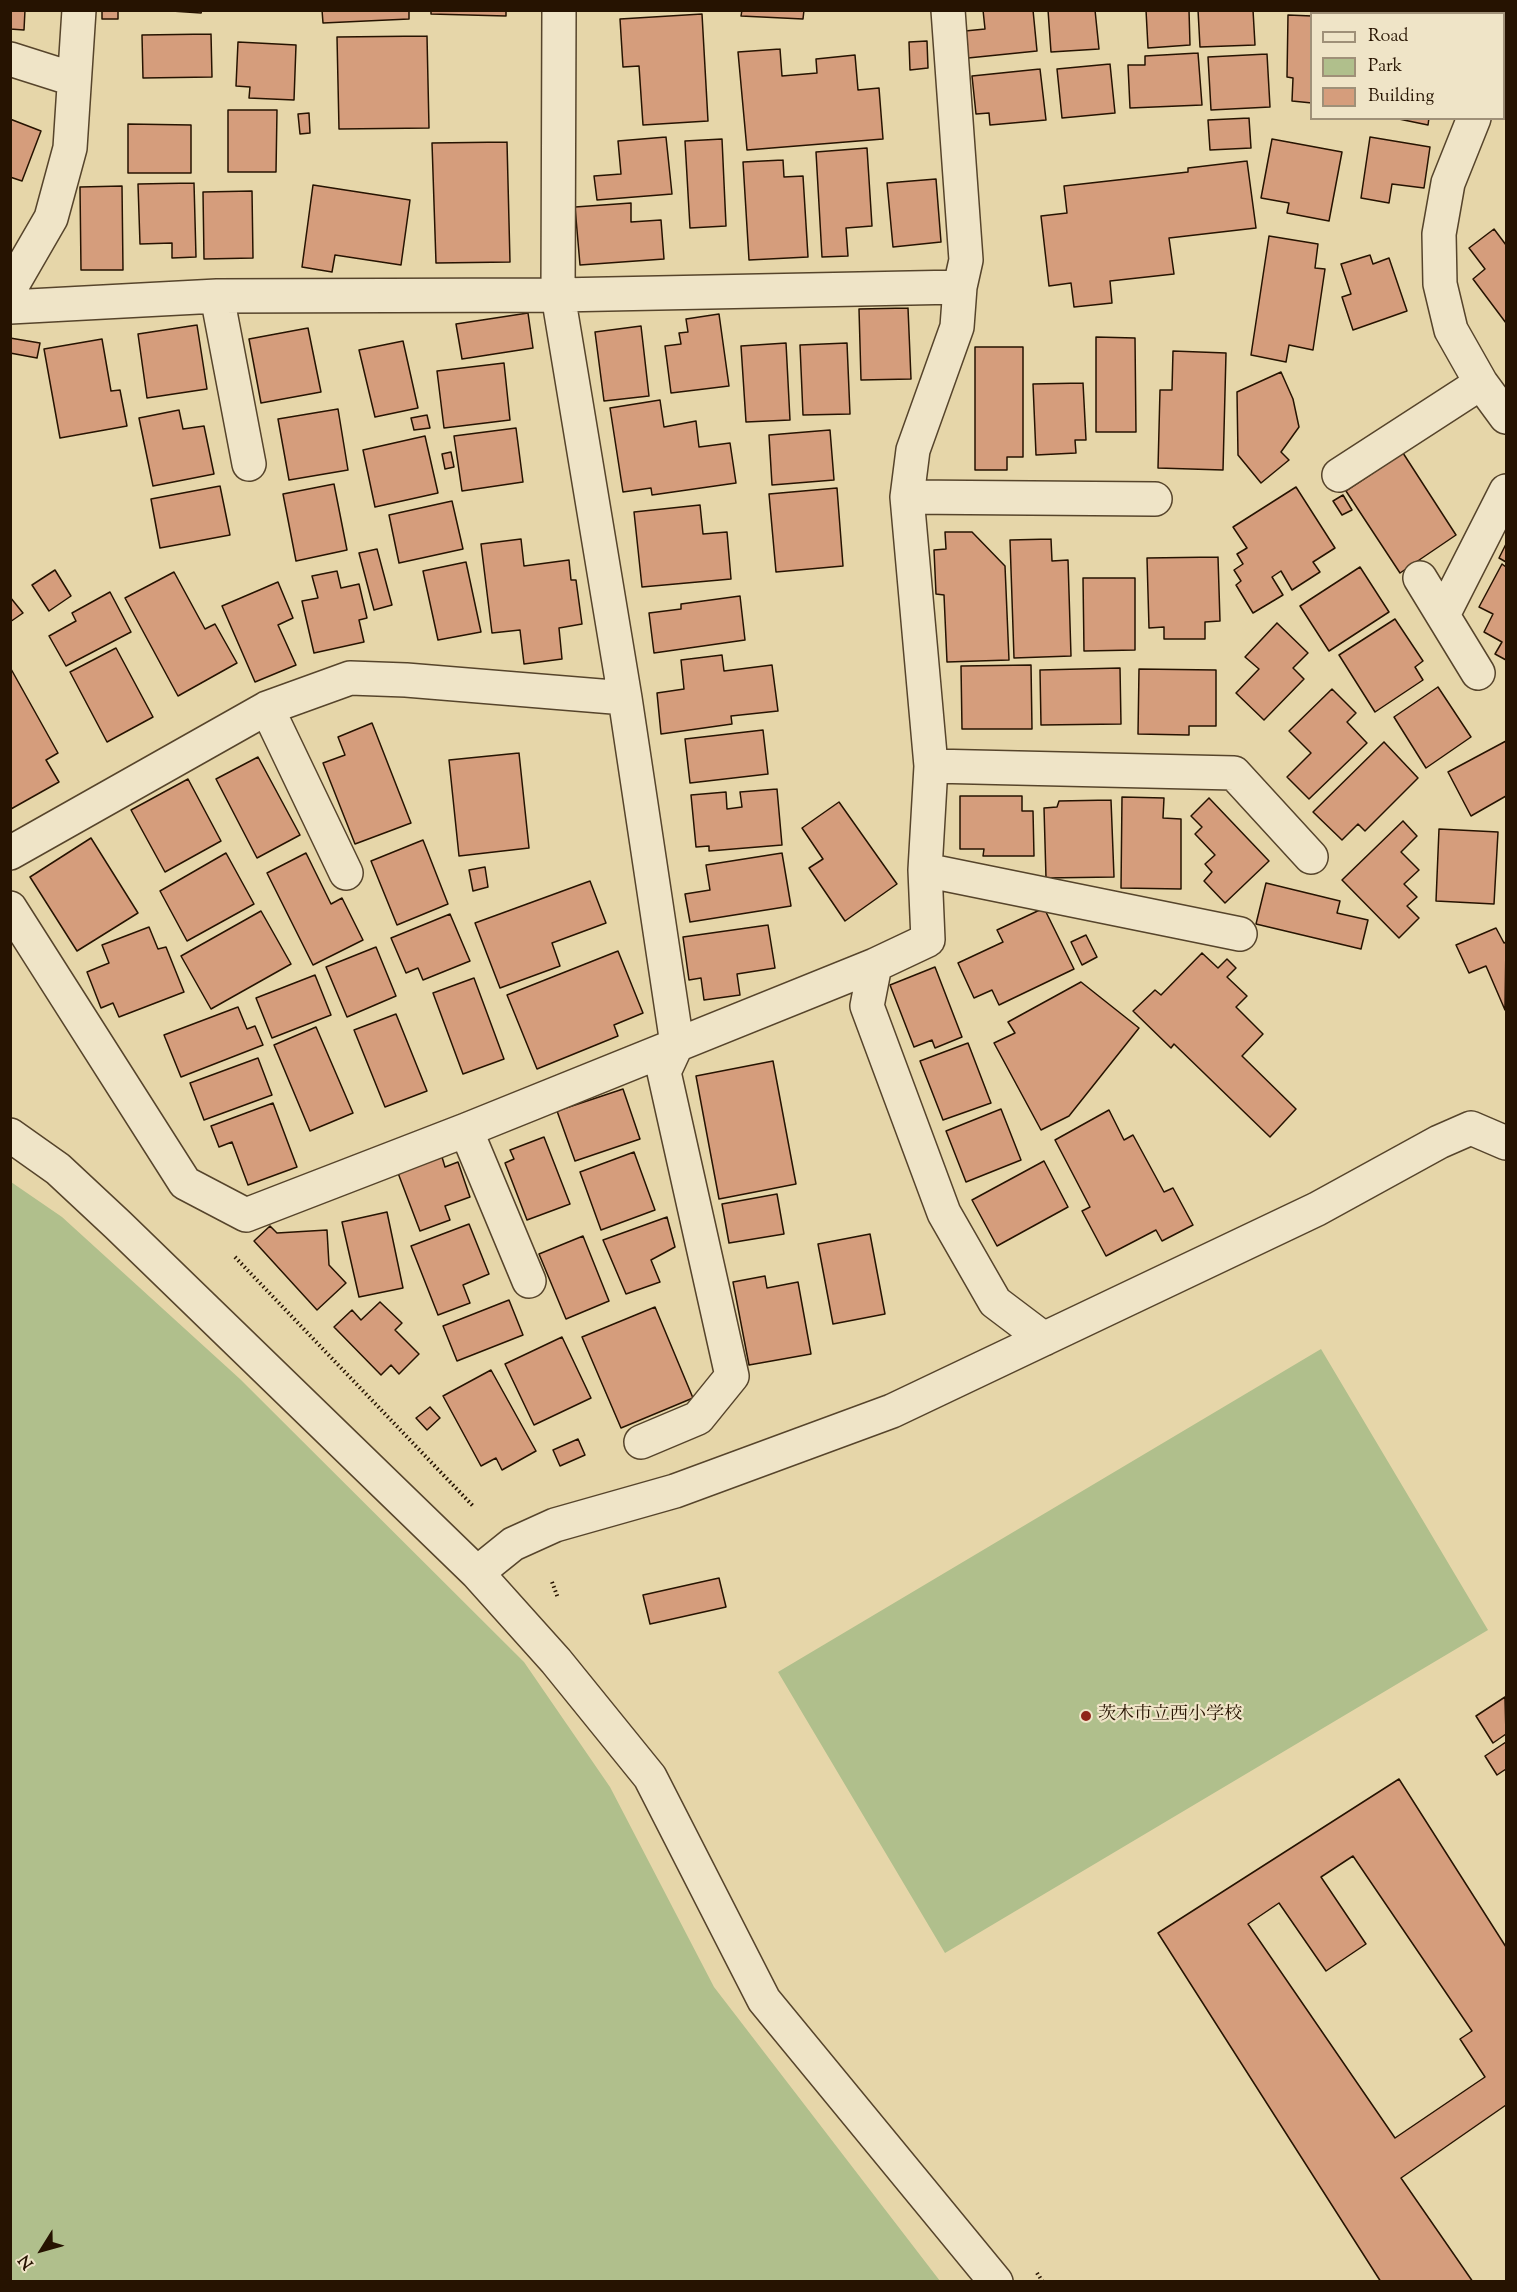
<!DOCTYPE html>
<html>
<head>
<meta charset="utf-8">
<style>
	body { margin:0 }
	#map { position:relative; width:1517px; height:2292px; overflow:hidden; background:#e6d6a9; font-family:"Sorts Mill Goudy",serif }
	canvas { display:block }
	.frame { position:absolute; inset:0; border:12px solid #261301; pointer-events:none }
	.legend { position:absolute; left:1310px; top:12px; width:195px; height:108px; box-sizing:border-box; background:#efe4c7; border:2px solid #9f9078; margin:0; padding:8px 10px; list-style:none; font-size:18px; color:#261301 }
	.legend li { display:flex; align-items:center; gap:12px; height:30px }
	.legend b { width:30px; border:2px solid #9f9078 }
	.north { position:absolute; left:12px; top:2220px; width:60px; height:60px; -webkit-text-stroke:4px #efe4c7; paint-order:stroke; rotate:233deg; font-size:16px; font-weight:700; line-height:24px; text-align:center; color:#261301 }
	.north::after { content:''; display:block; margin:auto; width:21px; height:27px; background:#261301; clip-path:polygon(50% 0,100% 100%,50% 72%,0 100%) }
</style>
</head>
<body>
<div id="map">
<canvas width="1517" height="2292"></canvas>
<div class="frame"></div>
<ul class="legend">
<li><b style="height:8px;background:#efe4c7"></b>Road</li>
<li><b style="height:16px;background:#b0bf8c"></b>Park</li>
<li><b style="height:16px;background:#d59d7c"></b>Building</li>
</ul>
<div class="north">N</div>
</div>
<script>
const context = document.querySelector('canvas').getContext('2d');
context.lineJoin = 'round';
function paint(path, color) {
  context.fillStyle = color;
  context.fill(path, 'evenodd');
}
function shape(rows) {
  const path = new Path2D();
  for (const r of rows) {
    path.moveTo(r[0], r[1]);
    for (let i = 2; i < r.length; i += 2) path.lineTo(r[i], r[i + 1]);
  }
  return path;
}
function stroke(path, color, width, dash) {
  context.strokeStyle = color;
  context.lineWidth = width;
  context.lineCap = dash ? 'butt' : 'round';
  context.setLineDash(dash || []);
  context.stroke(path);
}
function write(font, color, halo, rows, align = 'center') {
  context.font = font + ' "Sorts Mill Goudy","Noto Serif JP",serif';
  context.lineWidth = 4.5;
  context.setLineDash([]);
  context.textBaseline = 'middle';
  context.strokeStyle = halo;
  context.fillStyle = color;
  for (const [text, x, y, turn = 0] of rows) {
    context.save();
    context.translate(x, y);
    context.rotate((+turn || 0) * Math.PI / 180);
    context.textAlign = isNaN(turn) ? turn : align;
    if (halo) context.strokeText(text, 0, 0);
    context.fillText(text, 0, 0);
    context.restore();
  }
}
paint(shape([
	[11,1182,62,1217,240,1379,524,1662,610,1787,714,1987,940,2281,11,2281],
	[1321,1349,1488,1630,945,1953,778,1672]
]), '#b0bf8c');
const building = shape([
	[10,10,25,10,24,30,10,29,10,10],
	[102,10,118,10,118,19,102,19,102,10],
	[157,10,202,10,201,13,157,10],
	[322,10,409,10,409,19,323,23,322,10],
	[431,10,506,10,506,16,431,14,431,10],
	[742,10,804,10,803,19,741,16,742,10],
	[983,10,1033,10,1037,51,968,58,965,31,985,29,983,10],
	[1048,10,1095,10,1099,49,1051,52,1048,10],
	[1146,10,1189,10,1190,45,1148,48,1146,10],
	[1198,10,1253,10,1255,45,1200,47,1198,10],
	[1438,10,1485,10,1484,14,1445,14,1438,10],
	[702,14,708,121,643,125,639,66,623,67,620,19,702,14],
	[1288,15,1312,16,1312,103,1292,101,1293,78,1287,77,1288,15],
	[211,34,212,77,143,78,142,35,211,34],
	[427,36,429,128,339,129,337,37,427,36],
	[927,41,928,68,910,70,909,42,927,41],
	[238,42,296,45,294,100,249,98,250,87,236,86,238,42],
	[780,49,782,76,817,73,816,59,855,55,858,90,879,88,883,139,747,150,738,52,780,49],
	[1198,53,1202,105,1130,108,1128,65,1145,65,1145,56,1198,53],
	[1267,54,1270,107,1211,110,1208,57,1267,54],
	[1110,64,1115,113,1062,118,1057,69,1110,64],
	[1040,69,1046,120,990,125,989,113,976,114,972,76,1040,69],
	[228,110,277,110,276,172,228,172,228,110],
	[309,113,310,133,300,134,298,114,309,113],
	[1249,118,1251,148,1210,150,1208,120,1249,118],
	[1394,118,1429,118,1428,125,1394,118],
	[10,119,41,131,22,181,10,177,10,119],
	[128,124,191,125,191,173,128,173,128,124],
	[666,137,672,194,597,200,594,176,621,174,618,141,666,137],
	[1370,137,1430,147,1424,188,1392,184,1389,203,1361,198,1370,137],
	[722,139,726,226,690,228,685,141,722,139],
	[1272,139,1342,152,1329,221,1287,213,1289,203,1261,198,1272,139],
	[507,142,510,262,436,263,432,143,507,142],
	[867,148,872,226,846,228,848,256,822,257,816,152,867,148],
	[783,160,784,177,803,176,808,257,749,260,743,162,783,160],
	[1247,161,1256,228,1169,238,1174,274,1110,281,1112,303,1074,307,1071,283,1049,286,1041,216,1067,213,1064,186,1188,172,1188,168,1247,161],
	[936,179,941,242,893,247,887,183,936,179],
	[194,183,196,257,172,258,172,243,140,244,138,184,194,183],
	[313,185,410,200,401,265,335,255,332,272,302,267,313,185],
	[122,186,123,270,81,270,80,187,122,186],
	[252,191,253,258,204,259,203,192,252,191],
	[631,203,631,222,661,220,664,259,580,265,575,207,631,203],
	[1494,229,1506,245,1506,323,1473,279,1485,269,1469,248,1494,229],
	[1269,236,1318,244,1315,268,1325,269,1313,350,1289,345,1286,362,1251,355,1269,236],
	[1370,255,1373,264,1389,258,1407,311,1353,330,1342,297,1351,294,1341,264,1370,255],
	[908,308,911,379,861,380,859,309,908,308],
	[528,313,533,348,462,359,456,324,528,313],
	[719,314,729,386,671,393,665,346,681,344,679,333,688,332,686,319,719,314],
	[197,325,207,389,147,398,138,334,197,325],
	[641,326,649,396,604,401,595,332,641,326],
	[308,328,321,392,261,403,249,339,308,328],
	[1096,337,1135,338,1136,432,1096,432,1096,337],
	[10,338,40,343,37,358,10,353,10,338],
	[102,339,111,391,120,390,127,426,60,438,44,349,102,339],
	[403,341,418,408,375,417,359,350,403,341],
	[786,343,790,420,746,422,741,346,786,343],
	[847,343,850,414,803,415,800,345,847,343],
	[975,347,1023,347,1023,457,1007,457,1007,470,975,470,975,347],
	[1173,351,1226,353,1223,470,1158,468,1160,390,1172,390,1173,351],
	[504,363,510,420,444,428,437,371,504,363],
	[1281,372,1293,399,1299,427,1281,452,1289,460,1261,483,1238,455,1237,392,1281,372],
	[1083,383,1086,440,1075,440,1076,453,1036,455,1033,384,1083,383],
	[660,400,664,427,696,421,699,447,730,443,736,483,652,495,651,488,623,492,610,408,660,400],
	[338,409,348,470,289,480,278,419,338,409],
	[179,410,183,429,204,426,214,474,153,486,139,418,179,410],
	[427,415,430,428,414,430,411,418,427,415],
	[516,428,523,482,462,491,454,436,516,428],
	[830,430,834,480,772,485,769,435,830,430],
	[425,436,438,493,375,507,363,450,425,436],
	[451,452,454,467,445,469,442,454,451,452],
	[1403,453,1456,535,1400,573,1346,491,1403,453],
	[334,484,347,550,296,561,283,494,334,484],
	[220,486,230,535,160,548,151,499,220,486],
	[1296,487,1335,548,1313,562,1320,572,1292,590,1281,571,1272,577,1283,595,1253,613,1236,585,1241,581,1234,570,1243,564,1237,554,1247,548,1233,527,1296,487],
	[837,488,843,566,776,572,769,494,837,488],
	[1343,495,1352,510,1342,515,1333,501,1343,495],
	[452,501,463,549,399,563,389,515,452,501],
	[700,505,703,534,727,532,731,579,642,587,634,512,700,505],
	[945,532,972,532,1005,566,1009,660,947,662,944,595,936,594,934,550,946,549,945,532],
	[521,539,524,566,569,560,571,580,576,580,582,624,559,628,562,659,524,664,520,630,492,633,481,544,521,539],
	[1051,539,1052,561,1068,560,1071,656,1014,658,1010,540,1051,539],
	[1506,544,1506,562,1499,558,1506,544],
	[377,549,392,605,374,610,359,553,377,549],
	[1218,557,1220,621,1205,622,1205,639,1164,639,1164,627,1149,628,1147,558,1218,557],
	[466,562,481,632,438,640,423,571,466,562],
	[1502,564,1506,567,1506,660,1495,654,1502,642,1484,632,1493,614,1479,607,1502,564],
	[1360,567,1389,612,1329,651,1300,606,1360,567],
	[55,570,71,596,49,611,32,585,55,570],
	[337,571,341,588,359,584,367,618,359,620,364,642,314,653,302,601,318,598,312,576,337,571],
	[174,572,205,629,215,624,237,663,178,696,125,598,174,572],
	[1083,578,1135,578,1135,650,1084,651,1083,578],
	[278,582,293,618,278,625,296,665,255,682,222,606,278,582],
	[110,592,131,632,66,666,49,636,76,621,72,613,110,592],
	[740,596,745,640,654,653,649,613,681,609,681,604,740,596],
	[10,597,23,613,10,622,10,597],
	[1395,619,1423,661,1415,667,1423,680,1375,712,1339,655,1395,619],
	[1277,623,1308,653,1293,668,1304,679,1264,720,1236,693,1259,669,1245,657,1277,623],
	[116,648,153,717,107,742,70,672,116,648],
	[722,655,724,671,772,665,778,711,731,716,732,724,661,734,657,693,684,689,681,660,722,655],
	[1031,665,1032,729,962,729,961,666,1031,665],
	[1120,668,1121,724,1041,725,1040,670,1120,668],
	[11,669,58,753,46,760,59,782,11,809,11,669],
	[1139,669,1216,670,1216,726,1189,726,1189,735,1138,734,1139,669],
	[1438,687,1471,737,1426,768,1394,717,1438,687],
	[1332,689,1356,713,1347,722,1367,743,1309,799,1287,777,1311,753,1289,731,1332,689],
	[372,723,411,823,355,844,323,763,345,755,338,737,372,723],
	[763,730,768,774,690,783,685,739,763,730],
	[1506,741,1506,796,1471,816,1448,772,1506,741],
	[1384,742,1418,778,1365,831,1358,824,1342,840,1313,812,1384,742],
	[519,753,529,848,459,856,449,760,519,753],
	[258,757,300,835,257,858,216,779,258,757],
	[188,779,221,841,165,872,131,810,188,779],
	[777,789,782,845,709,851,709,846,696,847,691,795,726,792,727,809,742,807,740,792,777,789],
	[960,796,1022,796,1022,811,1033,811,1034,856,983,856,984,849,960,849,960,796],
	[1122,797,1164,798,1163,818,1181,819,1181,889,1121,888,1122,797],
	[1209,798,1269,861,1225,903,1204,881,1212,872,1205,864,1215,855,1195,834,1202,827,1191,816,1209,798],
	[1111,800,1114,877,1046,878,1044,808,1057,807,1059,801,1111,800],
	[839,802,897,884,845,921,809,868,823,859,802,828,839,802],
	[1403,821,1417,836,1401,852,1419,870,1404,884,1417,897,1407,906,1419,918,1399,938,1342,880,1403,821],
	[1439,829,1498,832,1494,904,1436,901,1439,829],
	[91,838,138,913,77,951,30,877,91,838],
	[423,840,448,904,397,925,371,861,423,840],
	[226,853,254,904,187,941,160,891,226,853],
	[306,853,331,904,342,898,363,940,313,965,267,873,306,853],
	[782,853,791,906,690,922,685,894,710,890,706,865,782,853],
	[485,867,488,887,473,891,469,870,485,867],
	[590,881,606,923,552,943,560,966,500,988,475,923,590,881],
	[1266,883,1340,901,1337,913,1368,920,1361,949,1256,924,1266,883],
	[1044,908,1074,969,999,1005,992,990,974,998,958,963,1003,942,997,930,1044,908],
	[261,911,291,964,211,1009,181,956,261,911],
	[450,914,470,961,423,980,418,968,406,973,391,938,450,914],
	[768,925,775,968,737,974,740,995,704,1000,701,978,689,980,683,937,768,925],
	[149,927,158,949,166,947,184,992,119,1017,113,1003,101,1008,87,972,109,963,102,945,149,927],
	[1496,928,1504,943,1506,942,1505,1010,1486,966,1469,973,1456,945,1496,928],
	[1086,935,1097,957,1082,965,1071,942,1086,935],
	[376,947,396,996,347,1017,326,967,376,947],
	[618,951,643,1013,614,1025,618,1036,537,1069,507,995,618,951],
	[1202,953,1218,968,1227,959,1236,968,1227,977,1247,996,1236,1007,1263,1034,1242,1056,1296,1109,1270,1137,1174,1044,1171,1048,1133,1011,1155,990,1161,995,1202,953],
	[935,967,962,1037,935,1048,932,1040,914,1047,890,985,935,967],
	[315,975,331,1015,272,1038,256,998,315,975],
	[474,978,504,1059,463,1074,433,993,474,978],
	[1081,982,1139,1028,1069,1116,1041,1130,994,1043,1015,1033,1008,1022,1081,982],
	[238,1007,247,1029,255,1026,263,1045,181,1077,164,1035,238,1007],
	[396,1014,427,1091,385,1107,354,1030,396,1014],
	[316,1027,353,1113,310,1131,274,1045,316,1027],
	[968,1043,991,1103,943,1120,920,1061,968,1043],
	[258,1058,272,1095,204,1120,190,1083,258,1058],
	[773,1061,796,1184,719,1199,696,1076,773,1061],
	[623,1089,640,1139,575,1161,557,1111,623,1089],
	[273,1103,297,1167,248,1185,232,1142,219,1147,211,1126,273,1103],
	[1001,1109,1021,1160,966,1182,946,1131,1001,1109],
	[1109,1110,1124,1140,1133,1135,1164,1192,1173,1188,1193,1225,1162,1241,1156,1230,1106,1256,1082,1211,1090,1207,1055,1140,1109,1110],
	[544,1137,570,1204,527,1220,505,1163,514,1159,510,1150,544,1137],
	[634,1152,655,1210,601,1230,580,1172,634,1152],
	[442,1157,445,1167,458,1162,470,1197,445,1206,450,1220,420,1231,398,1173,442,1157],
	[1044,1161,1068,1207,997,1246,972,1200,1044,1161],
	[777,1194,784,1234,729,1243,722,1204,777,1194],
	[387,1212,403,1288,359,1297,342,1222,387,1212],
	[667,1217,675,1247,651,1260,660,1282,626,1294,603,1240,667,1217],
	[469,1224,489,1274,463,1285,470,1303,438,1315,411,1246,469,1224],
	[270,1226,277,1233,327,1230,329,1265,346,1283,317,1310,254,1241,270,1226],
	[870,1234,885,1314,833,1324,818,1244,870,1234],
	[583,1236,609,1301,566,1319,539,1254,583,1236],
	[765,1276,767,1288,798,1282,811,1354,749,1365,733,1282,765,1276],
	[509,1300,523,1335,457,1361,443,1326,509,1300],
	[380,1302,402,1323,395,1330,419,1354,399,1374,391,1365,381,1375,334,1327,352,1310,361,1320,380,1302],
	[655,1307,693,1398,621,1428,582,1337,655,1307],
	[562,1337,591,1398,534,1425,505,1364,562,1337],
	[491,1370,536,1451,502,1470,496,1458,481,1466,443,1396,491,1370],
	[430,1407,440,1418,427,1430,416,1418,430,1407],
	[578,1439,585,1455,560,1466,553,1450,578,1439],
	[719,1578,726,1607,650,1624,643,1595,719,1578],
	[1505,1697,1506,1734,1493,1743,1476,1716,1505,1697],
	[1506,1742,1506,1769,1497,1775,1485,1756,1506,1742],
	[1399,1779,1506,1947,1506,2105,1401,2178,1473,2282,1381,2282,1158,1933,1399,1779],
	[1353,1856,1472,2031,1460,2039,1485,2077,1395,2138,1248,1924,1279,1903,1326,1971,1366,1944,1321,1877,1353,1856]
]);
paint(building, '#d59d7c');
stroke(building, '#261301', 1.5);
const minor = shape([
	[559,10,558,295,625,698,677,1044,664,1072,732,1376,698,1418,641,1442],
	[1382,10,1389,14],
	[1504,48,1506,41],
	[10,59,73,79],
	[1474,118,1448,183,1439,234,1440,284,1451,330,1481,383,1506,417],
	[10,289,51,218,70,148,79,10],
	[217,296,249,464],
	[10,307,217,296,558,295,960,287],
	[1339,475,1481,383],
	[907,497,1155,499],
	[1420,578,1478,673],
	[1443,615,1506,491],
	[267,708,346,873],
	[931,766,1234,773,1311,857],
	[10,853,267,708,350,678,406,680,625,698],
	[925,870,1240,934],
	[10,908,185,1183,246,1215,466,1130,875,965,928,940,925,870,931,766,907,497,913,450,957,327,960,287,966,260,948,10],
	[875,965,867,1006,944,1213,995,1302,1044,1339],
	[466,1130,529,1281],
	[10,1135,58,1169,118,1225,477,1573,556,1661,650,1777,764,2000,996,2282],
	[477,1573,513,1544,555,1525,675,1491,892,1411,1317,1209,1439,1142,1471,1128,1506,1143]
]);
stroke(minor, '#56442b', 36);
stroke(shape([
	[235,1257,474,1507],
	[552,1582,558,1598],
	[1037,2273,1043,2282]
]), '#261301', 4, [1.5, 3]);
stroke(minor, '#efe4c7', 33);
for (const [x, y, r, color] of [
	[1086,1716,6,"#8f2418"]
]) {
  const dot = new Path2D();
  dot.arc(x, y, r, 0, 2 * Math.PI);
  context.fillStyle = color;
  context.fill(dot);
  stroke(dot, '#efe4c7', 2);
}
write('18px', '#261301', '#efe4c7', [
	["茨木市立西小学校",1098,1716]
], 'left');
</script>
</body>
</html>
